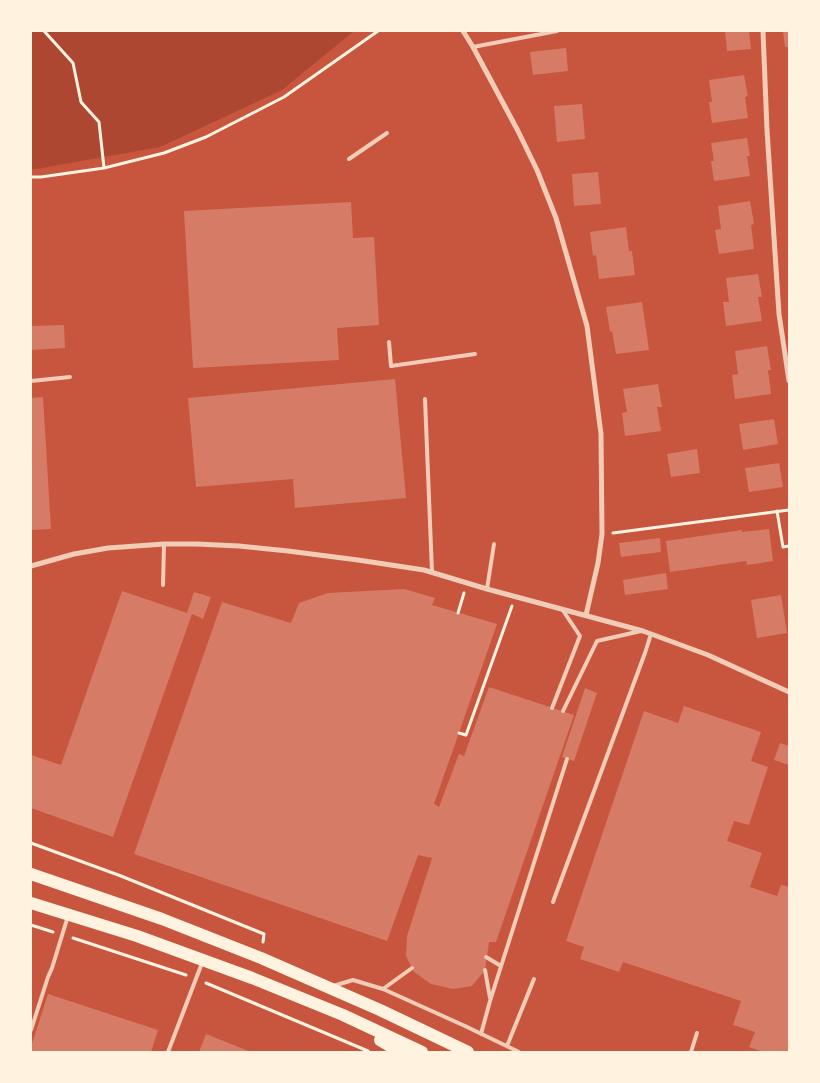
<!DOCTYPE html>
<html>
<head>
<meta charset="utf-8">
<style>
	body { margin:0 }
	#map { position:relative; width:820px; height:1083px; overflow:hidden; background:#c8553d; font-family:Spectral,serif }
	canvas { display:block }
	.frame { position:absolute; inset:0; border:32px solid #fff3e0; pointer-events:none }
</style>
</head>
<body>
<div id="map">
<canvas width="820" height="1083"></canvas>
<div class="frame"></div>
</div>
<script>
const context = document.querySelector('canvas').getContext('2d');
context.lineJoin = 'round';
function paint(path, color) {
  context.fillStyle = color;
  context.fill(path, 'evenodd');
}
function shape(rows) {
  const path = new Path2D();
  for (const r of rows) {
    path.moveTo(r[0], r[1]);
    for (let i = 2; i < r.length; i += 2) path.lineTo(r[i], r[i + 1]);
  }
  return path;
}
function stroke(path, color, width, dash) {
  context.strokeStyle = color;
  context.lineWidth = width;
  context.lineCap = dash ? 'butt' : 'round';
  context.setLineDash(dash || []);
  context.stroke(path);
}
paint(shape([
	[31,31,354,31,282,90,160,147,36,169,31,169]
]), '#ae4732');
paint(shape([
	[725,31,749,31,751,49,727,51],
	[783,31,789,31,789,47,785,47],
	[566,48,568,71,533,75,530,52],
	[744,75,748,96,745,97,748,118,712,123,709,102,712,102,709,80],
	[582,104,585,139,557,142,554,106],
	[747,138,750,156,747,156,750,176,714,181,711,161,714,161,711,143],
	[598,172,601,204,574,206,572,174],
	[750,201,754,224,751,225,754,249,719,254,715,230,721,229,718,206],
	[351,202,353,238,374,237,379,325,337,328,339,360,193,368,184,211],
	[626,227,629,251,632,251,635,275,599,279,596,255,593,256,590,232],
	[758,274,762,297,758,297,762,321,726,326,723,302,729,302,726,278],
	[642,302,649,350,616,354,612,331,610,332,606,307],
	[64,325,65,348,31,350,31,326],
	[767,346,771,370,768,370,771,394,735,399,732,375,738,374,735,351],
	[395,379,406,498,295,508,293,479,196,487,188,398],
	[658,384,662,407,657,407,661,431,625,436,622,413,627,412,623,389],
	[43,397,51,529,31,530,31,398],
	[774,419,778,444,743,450,739,424],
	[697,449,700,473,671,477,667,454],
	[779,463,783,487,749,492,745,468],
	[769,529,773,561,747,565,746,561,670,572,666,541,742,530,742,532],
	[660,538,661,552,621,557,619,543],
	[666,573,668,589,625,595,623,580],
	[404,589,435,598,432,605,497,624,434,804,439,807,459,754,464,756,489,687,574,715,496,942,489,942,485,970,472,986,453,989,431,984,414,972,406,956,407,936,432,858,418,855,387,941,134,854,222,602,291,623,299,603,328,593],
	[122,591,187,613,194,592,211,597,203,619,192,614,113,837,31,808,31,755,61,765],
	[781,595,787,633,757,638,751,600],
	[585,688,597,693,574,761,562,757],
	[684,706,761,732,751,761,768,767,749,825,734,821,727,841,762,853,750,887,777,896,781,885,789,887,789,1052,763,1052,749,1047,755,1032,733,1025,741,1001,623,962,619,972,580,959,584,947,566,941,644,711,678,723],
	[780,743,789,746,789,765,774,760],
	[48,994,158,1030,151,1052,31,1052,31,1047],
	[206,1034,251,1052,199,1052]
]), '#d67c66');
stroke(shape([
	[44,31,73,63,81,102,99,122,104,168],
	[31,177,41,177,104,168,164,153,206,137,284,97,378,31],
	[777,511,783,547,789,546],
	[613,533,789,510],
	[458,613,464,593],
	[459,733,466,735,512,606],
	[31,843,121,876,264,934,263,942],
	[31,925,53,932],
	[73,938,186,975],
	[206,983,368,1051]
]), '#fff3e0', 3);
stroke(shape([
	[473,47,557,31],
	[349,159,387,133],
	[389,342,391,366,475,354],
	[31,381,70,377],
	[425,399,432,572],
	[163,585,164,544],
	[487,589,494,544],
	[552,708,580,636,562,609],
	[563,711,597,641,641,631],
	[553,902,645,653,651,634],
	[486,957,501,966],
	[485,970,490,998],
	[333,986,353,980,383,989,465,1026,519,1052],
	[383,989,412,968],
	[31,1030,48,977,52,968,68,916],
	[481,1034,490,1001,567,759],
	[507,1046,534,979],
	[168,1052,202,963],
	[691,1052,697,1033]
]), '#f1ccb7', 4);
stroke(shape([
	[463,31,473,47,518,131,537,170,556,218,587,326,601,434,602,534,598,563,586,615],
	[763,31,767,130,779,314,789,381],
	[31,566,74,554,108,548,164,544,197,544,239,546,288,551,358,560,424,570,487,589,643,631,708,655,789,692]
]), '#f1ccb7', 5);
stroke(shape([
	[31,874,162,919,261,958,380,1010,468,1052],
	[31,903,137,936,252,978,343,1015,422,1052],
	[380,1040,400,1052]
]), '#fff3e0', 12);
</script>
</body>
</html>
